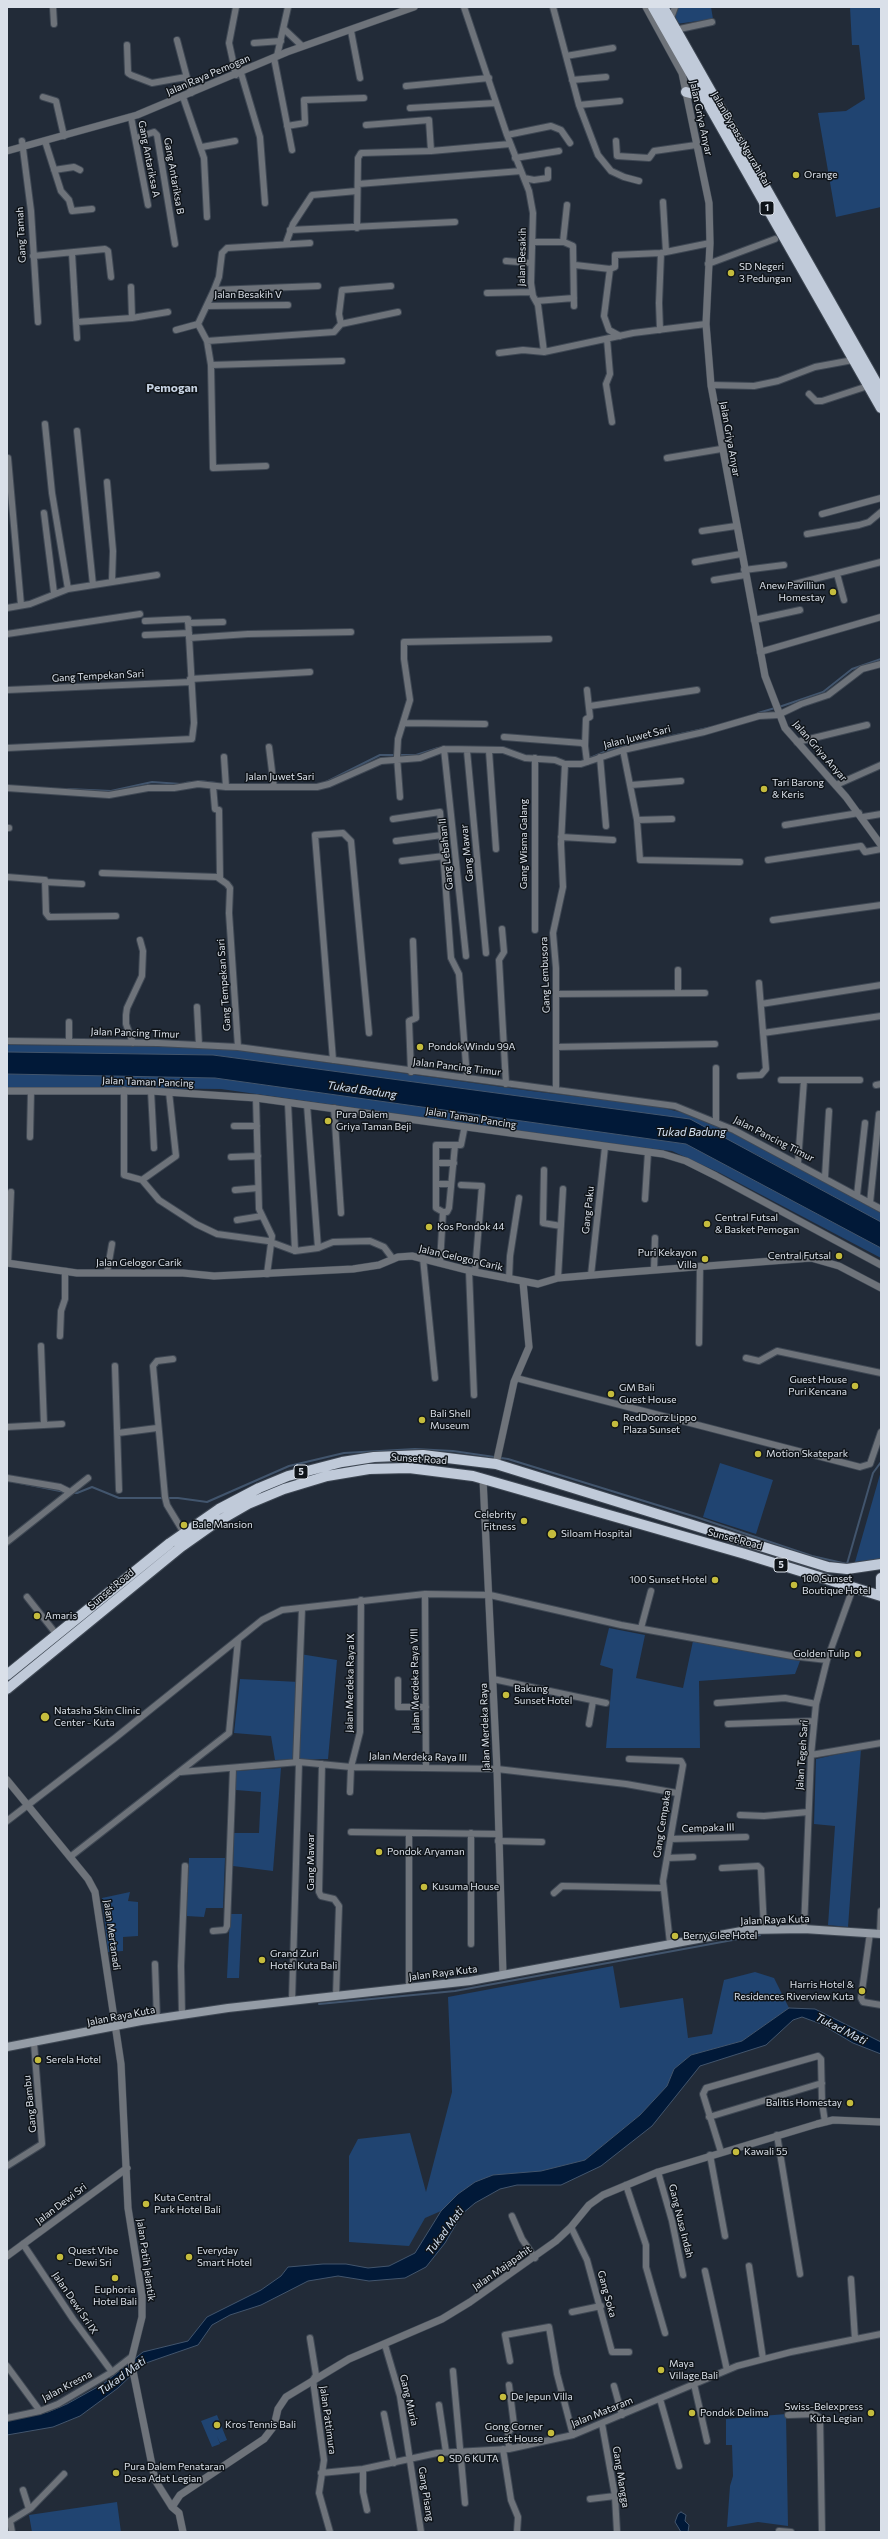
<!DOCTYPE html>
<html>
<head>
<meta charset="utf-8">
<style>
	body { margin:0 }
	#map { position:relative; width:888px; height:2539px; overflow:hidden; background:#222b38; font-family:Commissioner,sans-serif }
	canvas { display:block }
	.frame { position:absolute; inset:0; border:8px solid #dae0e9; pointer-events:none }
</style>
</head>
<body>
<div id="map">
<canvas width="888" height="2539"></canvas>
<div class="frame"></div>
</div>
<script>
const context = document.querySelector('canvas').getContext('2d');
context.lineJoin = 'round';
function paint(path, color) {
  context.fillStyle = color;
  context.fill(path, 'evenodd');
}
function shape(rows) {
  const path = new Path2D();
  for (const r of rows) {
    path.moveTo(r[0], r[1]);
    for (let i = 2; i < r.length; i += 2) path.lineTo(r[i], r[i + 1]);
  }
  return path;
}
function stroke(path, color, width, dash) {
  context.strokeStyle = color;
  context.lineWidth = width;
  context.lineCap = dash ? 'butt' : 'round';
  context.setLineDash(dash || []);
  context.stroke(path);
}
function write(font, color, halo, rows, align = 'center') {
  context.font = font + ' Commissioner,sans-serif';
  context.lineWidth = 3;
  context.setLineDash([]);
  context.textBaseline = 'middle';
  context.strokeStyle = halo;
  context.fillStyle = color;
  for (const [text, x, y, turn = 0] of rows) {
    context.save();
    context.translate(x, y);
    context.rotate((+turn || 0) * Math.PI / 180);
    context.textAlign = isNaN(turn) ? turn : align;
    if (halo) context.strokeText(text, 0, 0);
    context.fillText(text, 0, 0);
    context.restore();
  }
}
paint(shape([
	[667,7,711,7,713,19,676,24],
	[850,7,881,7,881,207,836,217,818,113,846,111,865,99,859,45,852,45],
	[7,1045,169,1046,235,1050,531,1091,655,1106,696,1116,746,1139,881,1213,881,1222,754,1153,587,1106,213,1055,7,1052],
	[7,1074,215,1078,686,1144,881,1248,881,1258,720,1173,672,1151,602,1143,221,1089,7,1087],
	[720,1463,773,1480,756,1534,703,1517],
	[881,1471,881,1559,855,1562],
	[609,1628,645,1635,636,1678,683,1688,693,1641,800,1661,795,1674,699,1681,700,1748,606,1748,613,1669,600,1665],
	[300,1654,337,1660,328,1759,275,1760,271,1736,234,1733,240,1679,299,1682],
	[861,1749,848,1927,828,1925,835,1826,814,1824,816,1759],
	[281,1768,273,1871,233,1866,234,1833,259,1833,261,1792,236,1790,235,1771],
	[189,1858,225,1858,223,1908,206,1908,204,1917,186,1916],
	[130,1892,128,1901,138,1902,138,1936,123,1937,123,1951,108,1952,102,1898],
	[230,1914,242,1914,239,1978,227,1978],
	[613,1966,620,2008,683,1998,688,2038,712,2034,724,1980,755,1972,774,1978,789,2008,742,2041,691,2055,674,2069,667,2086,640,2115,585,2160,541,2171,493,2175,458,2194,441,2211,425,2218,409,2246,349,2242,349,2156,358,2139,410,2133,426,2192,452,2092,448,1997],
	[786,2414,788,2526,758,2522,727,2527,730,2486,733,2476,732,2445,726,2445,726,2419],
	[217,2415,227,2440,220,2443,217,2436,220,2444,212,2447,201,2421],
	[117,2502,121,2532,32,2532,29,2515]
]), '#204471');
const water = shape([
	[7,1052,213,1055,690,1119,881,1222,881,1248,686,1144,215,1078,7,1074,7,1052],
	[789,2008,815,2009,881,2042,881,2054,853,2043,821,2024,802,2017,793,2020,766,2045,700,2066,652,2126,601,2166,561,2185,517,2185,500,2189,475,2203,462,2214,445,2243,426,2267,405,2278,369,2281,338,2276,308,2281,261,2305,230,2315,212,2325,198,2345,143,2364,118,2388,80,2416,53,2427,7,2435,7,2421,48,2412,67,2404,103,2384,143,2352,188,2341,207,2317,261,2290,281,2276,288,2267,323,2264,346,2264,368,2268,389,2266,415,2253,441,2211,458,2194,475,2182,493,2175,541,2171,585,2160,640,2115,667,2086,674,2069,691,2055,742,2041,789,2008],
	[681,2512,686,2515,685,2521,689,2525,688,2532,681,2532,675,2522,678,2514,681,2512]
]);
paint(water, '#011938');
stroke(water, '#42556d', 1);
stroke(shape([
	[779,707,823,692,852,669,881,659],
	[758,713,775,708],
	[590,758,609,750,712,727],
	[199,781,216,783],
	[185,783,194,782],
	[324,783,380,755,416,755,438,748],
	[68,789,111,791,152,782,181,784],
	[10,1481,65,1492],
	[71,1493,77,1493,92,1487,119,1498,178,1498,207,1502,289,1466,344,1453,415,1449,453,1451,508,1459,696,1517,812,1556,847,1564,873,1473,881,1462],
	[319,2004,455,1991,760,1935]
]), '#42556d', 2);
const minor = shape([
	[53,7,54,24],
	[236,7,229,43,236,75],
	[464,7,507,135,529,191,533,213,531,283,533,296,538,305,544,352,633,333,706,324],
	[553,7,579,105,598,155,611,171,624,177,639,181],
	[670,21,675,7],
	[284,29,302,46],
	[675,30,712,22],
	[351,31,360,78],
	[177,40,191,93],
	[254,43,281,41],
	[127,45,128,73,131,75,152,83,186,77],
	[277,56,288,7],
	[566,56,613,48],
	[274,58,292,150],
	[241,73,260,137,265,203],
	[572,80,606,77],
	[406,86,489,78],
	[43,97,56,101,64,136],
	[183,97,204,158,207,217],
	[579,105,620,101],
	[410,108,496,103],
	[131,117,148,205],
	[366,125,429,120,431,151],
	[287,126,305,123,304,100,364,98],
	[507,135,551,126,561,130,570,143],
	[136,138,154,132,157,135,175,244],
	[22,141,31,211,38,322],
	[45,141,61,191,69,200,72,211,92,209],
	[616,141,617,156,649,158,654,151,696,145],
	[202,147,235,141],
	[515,158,559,151],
	[54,170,74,167,80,170],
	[524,178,534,180,548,178,548,170],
	[358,184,521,171],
	[663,202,666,252],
	[357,228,358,158,361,153,431,151,510,144],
	[290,230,455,222],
	[533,242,564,242,573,246,574,306],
	[563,242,567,205],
	[286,243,293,224,312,195,357,191],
	[72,253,77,338],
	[33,256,105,249,108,251,111,277],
	[506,261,531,263],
	[708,264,775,239],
	[575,265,610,269,615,267,615,255,661,253],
	[610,269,604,316,609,330,620,336],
	[131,287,132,318],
	[214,290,318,286],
	[487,293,532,292],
	[536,301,574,298],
	[207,306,288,305],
	[77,322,132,318,168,312],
	[198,324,207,341,211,365,213,468,266,466],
	[341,324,339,314,342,290,391,286],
	[176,330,198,324,214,290,219,277,222,253,227,248,310,243],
	[660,330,659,303,661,253,710,243],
	[607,339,610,374,606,384,612,422],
	[207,341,334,332,341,324,398,312],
	[499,353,523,350,544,352],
	[211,365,342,361],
	[711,385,754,386,778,381,815,367,853,360],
	[809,394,816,401,822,401,868,386],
	[45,424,52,493,68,589],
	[77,431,93,585],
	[8,458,21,605],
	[667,458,721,449],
	[107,482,113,551,112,581],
	[44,513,54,593],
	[822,514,881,498],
	[702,531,736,526],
	[807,534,859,525,869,522,881,512],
	[695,562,741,554],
	[744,570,784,565],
	[837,574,844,600],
	[714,580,745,575],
	[787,586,881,562],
	[7,608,30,604,68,589,157,575],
	[754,620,800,610],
	[188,623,223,622],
	[7,634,140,614],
	[145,635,189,633],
	[189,638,248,634,351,632],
	[760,652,881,617],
	[190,679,310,672],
	[7,690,191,682],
	[590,706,697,690],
	[404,723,485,724],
	[504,737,582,743,585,746,587,762],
	[797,742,867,725],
	[585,746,586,719,590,717,587,690],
	[269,747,274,787],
	[7,748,192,739,194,723,188,619,145,621],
	[444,749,466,956],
	[623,750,637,820,640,860,740,862],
	[467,751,486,953],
	[489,751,496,849],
	[224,757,226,787],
	[600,757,606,826],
	[535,758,535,930],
	[631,785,681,781],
	[836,785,881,765],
	[213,786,215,809,219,810,220,878],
	[7,788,109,795,148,788,174,788,198,784,226,787,317,787,329,784,381,761,420,758,444,749,503,750,525,758,555,760,565,764,581,764,623,750,704,732,759,716,778,715,801,704,828,695,862,669,881,664],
	[400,797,397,757,398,739,410,700,404,659,404,642,549,639],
	[863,817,881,814],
	[393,819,440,812,451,958,459,974,467,1078],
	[637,820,672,819],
	[785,825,859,813],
	[7,828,9,828],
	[561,837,613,840],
	[396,841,442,835],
	[768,860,861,846,865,852,881,849],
	[402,861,444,856],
	[102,873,217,877,227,884,230,888,229,913,238,1047],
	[7,877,45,880,46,913,49,917,116,916],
	[46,882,82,884],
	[773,920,881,905],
	[502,929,504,952,499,960,506,1084],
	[678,993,678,970],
	[556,994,705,993],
	[761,1004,881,985],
	[197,1007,199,1045],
	[69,1022,69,1042],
	[763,1033,881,1016],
	[7,1041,158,1043,238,1047,675,1106,734,1130,881,1209],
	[133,1043,126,1024,126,1015,127,1008,142,976,143,951,140,940],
	[556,1047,715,1044],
	[333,1060,315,835,343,833,351,841,369,1033],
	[411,1072,409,1021,416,1018,413,941],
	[740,1076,761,1075,766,1069,759,983],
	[781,1080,860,1080],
	[876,1085,881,1084],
	[124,1090,124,1175,142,1180,159,1200,196,1224,217,1234,268,1241,295,1251,318,1248,333,1242,370,1241,384,1247,393,1259],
	[556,1090,556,968,553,933,563,887,561,844,565,764],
	[151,1091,154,1148],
	[256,1098,259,1209,272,1236,267,1274],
	[288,1103,295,1251],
	[307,1105,318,1248],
	[334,1108,341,1213],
	[716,1121,716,1068],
	[234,1126,257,1126],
	[30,1137,31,1091],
	[231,1157,258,1156],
	[798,1162,804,1080],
	[436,1163,454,1163],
	[544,1170,543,1223,561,1226],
	[825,1177,829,1111],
	[142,1180,176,1156,169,1092],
	[436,1184,451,1184],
	[461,1185,482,1186,475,1272],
	[235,1190,258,1188],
	[857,1195,865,1123],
	[645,1199,648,1152],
	[870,1203,879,1114],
	[443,1212,447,1212,449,1208,455,1145],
	[237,1220,262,1216],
	[423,1258,435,1378],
	[8,1263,11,1192],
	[440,1263,443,1212,436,1208,436,1145,461,1145,464,1130],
	[654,1270,655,1238],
	[469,1271,474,1395],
	[107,1273,112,1244],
	[591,1275,605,1147],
	[558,1278,563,1189],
	[509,1279,510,1256,519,1198],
	[60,1336,61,1311,65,1299,65,1271],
	[699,1343,700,1266],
	[41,1346,44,1425],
	[746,1358,759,1361,777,1351,881,1373],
	[173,1359,157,1361,153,1366,165,1497,167,1505,184,1533],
	[115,1366,119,1490],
	[516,1378,860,1467,870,1464,881,1432],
	[7,1427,62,1424],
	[118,1433,157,1428],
	[7,1478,60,1487,70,1492],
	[7,1542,88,1478],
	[425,1594,426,1768],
	[27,1597,57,1635],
	[641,1628,651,1591],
	[493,1679,606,1703],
	[398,1680,398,1707,426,1707],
	[717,1703,785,1698,816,1704],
	[589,1724,593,1701],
	[728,1724,814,1721],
	[811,1755,881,1743],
	[629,1759,681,1761,683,1765,663,1881,670,1943],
	[296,1762,302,1608],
	[322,1764,319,1892,321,1896,334,1899,339,1906,336,1996],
	[181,1772,299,1762,351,1767,497,1769,626,1784,677,1793],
	[350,1792,351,1767,360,1732,361,1600],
	[740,1815,764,1816,808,1812],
	[7,1821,115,1738,262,1620,282,1610,425,1594,490,1595,621,1625,792,1656,827,1660],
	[351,1832,498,1834],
	[471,1833,471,1944],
	[670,1839,746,1837],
	[498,1841,542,1842],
	[70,1857,229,1733,238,1640],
	[667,1858,693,1857],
	[722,1868,758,1866,761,1869,764,1929],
	[554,1893,562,1886,662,1888],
	[804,1929,811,1755,816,1704,827,1660,853,1588],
	[213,1931,225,1930,227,1926,233,1768],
	[870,1933,861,1998,863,2002,881,2005],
	[880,1934,881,1911],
	[155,1964,157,2019],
	[409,1988,409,1833],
	[292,2000,299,1762],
	[182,2015,181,1966,185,1866],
	[709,2117,822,2083],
	[777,2135,800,2274],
	[721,2152,703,2094,706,2088,818,2056,821,2059,822,2102,825,2122],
	[710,2155,725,2236],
	[7,2166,42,2144,34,2043],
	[658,2172,672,2221,683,2275],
	[626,2185,646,2245,646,2267,665,2333],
	[512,2216,522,2239,535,2258],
	[571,2227,587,2260,612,2352,629,2352],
	[23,2244,73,2319,112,2372],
	[749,2266,763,2359],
	[705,2271,727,2370],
	[851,2279,855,2339],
	[572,2312,601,2306],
	[310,2338,316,2375,313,2380,324,2460,319,2493,330,2532],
	[385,2345,400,2396,421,2532],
	[510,2361,505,2335,549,2327,557,2374,573,2435],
	[7,2366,40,2411],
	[453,2371,465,2503],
	[694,2384,707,2441],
	[509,2385,514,2425,508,2433,509,2449],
	[614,2386,622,2415],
	[660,2399,679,2466],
	[439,2405,446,2452],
	[384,2414,394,2463],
	[788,2415,815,2414,820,2418,822,2532],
	[7,2418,40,2411,58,2404,112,2372,130,2358],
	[602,2424,615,2496,617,2532],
	[503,2449,511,2500,518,2517,517,2532],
	[363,2469,363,2492,367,2510],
	[321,2473,363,2469,437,2453,509,2449,573,2435,737,2366,791,2352,881,2334],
	[23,2490,29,2509],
	[590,2499,615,2496],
	[779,2531,791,2532],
	[12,2532,10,2521,31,2508,64,2474]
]);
const tertiary = shape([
	[646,7,682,73,709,203,710,243,706,324,711,385,765,676,785,728,846,797,881,845],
	[7,151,137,115,287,52,414,7],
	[7,1091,151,1091,256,1098,663,1154,686,1161,716,1176,881,1265],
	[7,1263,77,1273,183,1273,214,1276,353,1269,379,1265,398,1257,412,1256,475,1272,538,1284,558,1278,617,1273,811,1258,839,1266,881,1288],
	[496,1464,514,1382,529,1347,523,1282],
	[483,1479,497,1769,503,1975],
	[7,1780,88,1879,95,1892,121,2064,128,2208,142,2296,142,2317,131,2361,155,2480,172,2507,179,2513,183,2532],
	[7,2256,127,2168],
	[172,2507,180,2495,264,2439,274,2426,278,2409,286,2397,349,2359,442,2319,470,2302,556,2241,571,2227,589,2205,603,2195,658,2172,817,2124,833,2120,881,2122]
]);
const secondary = shape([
	[7,2047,141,2021,228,2008,470,1981,747,1930,804,1929,881,1934]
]);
const trunk = shape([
	[653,7,881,408],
	[663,7,881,391],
	[686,92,702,96,706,93],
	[881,1578,881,1588],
	[7,1675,170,1543,219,1509,259,1488,288,1476,342,1462,374,1457,423,1455,496,1464,828,1567,847,1569,881,1564],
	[7,1689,181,1547,215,1523,248,1504,284,1489,327,1476,369,1469,409,1468,473,1476,745,1554,881,1596]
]);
stroke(minor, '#3f4854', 8);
stroke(tertiary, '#3f4854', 8);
stroke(secondary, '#3f4854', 10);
stroke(trunk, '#3f4854', 12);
stroke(minor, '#6e737a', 6);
stroke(tertiary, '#6e737a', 7);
stroke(secondary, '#949ca6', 8);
stroke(trunk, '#c0cad9', 10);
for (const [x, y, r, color] of [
	[796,175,4,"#c5bc3d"],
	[731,273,4,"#c5bc3d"],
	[833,592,4,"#c5bc3d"],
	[764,789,4,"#c5bc3d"],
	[420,1047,4,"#c5bc3d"],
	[328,1121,4,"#c5bc3d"],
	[707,1224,4,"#c5bc3d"],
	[429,1227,4,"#c5bc3d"],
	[839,1256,4,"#c5bc3d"],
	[705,1259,4,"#c5bc3d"],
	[855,1386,4,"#c5bc3d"],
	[611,1394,4,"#c5bc3d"],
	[422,1420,4,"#c5bc3d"],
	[615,1424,4,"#c5bc3d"],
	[758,1454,4,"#c5bc3d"],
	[524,1521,4,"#c5bc3d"],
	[184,1525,4,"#c5bc3d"],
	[552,1534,5,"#c5bc3d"],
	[715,1580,4,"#c5bc3d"],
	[794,1585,4,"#c5bc3d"],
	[37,1616,4,"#c5bc3d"],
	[858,1654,4,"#c5bc3d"],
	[506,1695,4,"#c5bc3d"],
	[45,1717,5,"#c5bc3d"],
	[379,1852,4,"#c5bc3d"],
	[424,1887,4,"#c5bc3d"],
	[675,1936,4,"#c5bc3d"],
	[262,1960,4,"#c5bc3d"],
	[862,1991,4,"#c5bc3d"],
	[38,2060,4,"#c5bc3d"],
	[850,2103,4,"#c5bc3d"],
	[736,2152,4,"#c5bc3d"],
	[146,2204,4,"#c5bc3d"],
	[60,2257,4,"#c5bc3d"],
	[189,2257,4,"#c5bc3d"],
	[115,2278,4,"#c5bc3d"],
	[661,2370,4,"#c5bc3d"],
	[503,2397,4,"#c5bc3d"],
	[692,2413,4,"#c5bc3d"],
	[871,2413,4,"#c5bc3d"],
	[217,2425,4,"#c5bc3d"],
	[551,2433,4,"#c5bc3d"],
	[441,2459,4,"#c5bc3d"],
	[116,2473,4,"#c5bc3d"]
]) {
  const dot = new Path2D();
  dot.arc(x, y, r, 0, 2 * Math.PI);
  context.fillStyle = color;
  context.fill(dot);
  stroke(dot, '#0f1419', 1.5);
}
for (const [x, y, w] of [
	[767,208,14],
	[301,1472,14],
	[781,1565,14]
]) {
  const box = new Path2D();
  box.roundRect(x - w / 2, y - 7, w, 14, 3);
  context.fillStyle = '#0f1419';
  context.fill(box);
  stroke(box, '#dae0e9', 1);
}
write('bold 9px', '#dae0e9', null, [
	["1",767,208],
	["5",301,1472],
	["5",781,1565]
]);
write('10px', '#dae0e9', '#0f1419', [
	["Jalan Raya Pemogan",208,75,-23],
	["Jalan Griya Anyar",701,118,78],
	["Jalan Bypass Ngurah Rai",741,139,60],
	["Gang Antariksa A",149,159,79],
	["Gang Antariksa B",174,176,80],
	["Gang Tamah",21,235,-93],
	["Jalan Besakih",522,257,-89],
	["Jalan Besakih V",248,295],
	["Jalan Griya Anyar",730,439,80],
	["Gang Tempekan Sari",98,676,-3],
	["Jalan Juwet Sari",637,737,-14],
	["Jalan Griya Anyar",820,751,49],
	["Jalan Juwet Sari",280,777],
	["Gang Wisma Galang",524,844,-90],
	["Gang Mawar",467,853,-96],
	["Gang Lebahan II",446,854,-96],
	["Gang Lembusora",545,975,-92],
	["Gang Tempekan Sari",224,985,-94],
	["Jalan Pancing Timur",135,1033,2],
	["Jalan Pancing Timur",457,1067,7],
	["Jalan Taman Pancing",148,1082,2],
	["Jalan Taman Pancing",471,1118,9],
	["Jalan Pancing Timur",774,1139,27],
	["Gang Paku",588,1210,-84],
	["Jalan Gelogor Carik",461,1258,13],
	["Jalan Gelogor Carik",139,1263],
	["Sunset Road",419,1459,4],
	["Sunset Road",735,1539,15],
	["Sunset Road",111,1589,-40],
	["Jalan Merdeka Raya VIII",415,1681,-91],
	["Jalan Merdeka Raya IX",350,1683,-89],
	["Jalan Merdeka Raya",485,1727,-92],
	["Jalan Tegeh Sari",802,1755,-86],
	["Jalan Merdeka Raya III",418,1757,1],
	["Gang Cempaka",662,1824,-81],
	["Cempaka III",708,1828,-2],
	["Gang Mawar",311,1862,-90],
	["Jalan Raya Kuta",775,1920,-2],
	["Jalan Mertanadi",112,1935,82],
	["Jalan Raya Kuta",443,1973,-7],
	["Jalan Raya Kuta",121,2016,-11],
	["Gang Bambu",30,2104,-96],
	["Jalan Dewi Sri",61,2204,-37],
	["Gang Nusa Indah",681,2221,76],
	["Jalan Patih Jelantik",146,2260,82],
	["Jalan Majapahit",502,2268,-35],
	["Gang Soka",607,2294,75],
	["Jalan Dewi Sri IX",75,2303,56],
	["Jalan Kresna",67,2386,-28],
	["Gang Muria",409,2400,77],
	["Jalan Mataram",602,2412,-22],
	["Jalan Pattimura",328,2420,82],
	["Gang Mangga",621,2477,81],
	["Gang Pisang",426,2494,81]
]);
write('10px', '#dae0e9', '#0f1419', [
	["Orange",804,175],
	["SD Negeri",739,267],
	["3 Pedungan",739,279],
	["Anew Pavilliun",825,586,"right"],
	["Homestay",825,598,"right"],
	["Tari Barong",772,783],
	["& Keris",772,795],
	["Pondok Windu 99A",428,1047],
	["Pura Dalem",336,1115],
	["Griya Taman Beji",336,1127],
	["Central Futsal",715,1218],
	["& Basket Pemogan",715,1230],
	["Kos Pondok 44",437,1227],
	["Puri Kekayon",697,1253,"right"],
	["Villa",697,1265,"right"],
	["Central Futsal",831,1256,"right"],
	["Guest House",847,1380,"right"],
	["Puri Kencana",847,1392,"right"],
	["GM Bali",619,1388],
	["Guest House",619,1400],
	["Bali Shell",430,1414],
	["Museum",430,1426],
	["RedDoorz Lippo",623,1418],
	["Plaza Sunset",623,1430],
	["Motion Skatepark",766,1454],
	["Celebrity",516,1515,"right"],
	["Fitness",516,1527,"right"],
	["Bale Mansion",192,1525],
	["Siloam Hospital",561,1534],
	["100 Sunset",802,1579],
	["Boutique Hotel",802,1591],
	["100 Sunset Hotel",707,1580,"right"],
	["Amaris",45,1616],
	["Golden Tulip",850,1654,"right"],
	["Bakung",514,1689],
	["Sunset Hotel",514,1701],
	["Natasha Skin Clinic",54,1711],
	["Center - Kuta",54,1723],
	["Pondok Aryaman",387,1852],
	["Kusuma House",432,1887],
	["Berry Glee Hotel",683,1936],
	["Grand Zuri",270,1954],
	["Hotel Kuta Bali",270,1966],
	["Harris Hotel &",854,1985,"right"],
	["Residences Riverview Kuta",854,1997,"right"],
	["Serela Hotel",46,2060],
	["Balitis Homestay",842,2103,"right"],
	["Kawali 55",744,2152],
	["Kuta Central",154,2198],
	["Park Hotel Bali",154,2210],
	["Quest Vibe",68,2251],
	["- Dewi Sri",68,2263],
	["Everyday",197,2251],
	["Smart Hotel",197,2263],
	["Euphoria",115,2290,"center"],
	["Hotel Bali",115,2302,"center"],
	["Maya",669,2364],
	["Village Bali",669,2376],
	["De Jepun Villa",511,2397],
	["Swiss-Belexpress",863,2407,"right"],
	["Kuta Legian",863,2419,"right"],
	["Pondok Delima",700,2413],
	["Kros Tennis Bali",225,2425],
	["Gong Corner",543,2427,"right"],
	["Guest House",543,2439,"right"],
	["SD 6 KUTA",449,2459],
	["Pura Dalem Penataran",124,2467],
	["Desa Adat Legian",124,2479]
], 'left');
write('italic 11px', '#d5e3f5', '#0f1419', [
	["Tukad Badung",362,1090,8],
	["Tukad Badung",691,1132],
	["Tukad Mati",841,2029,27],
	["Tukad Mati",445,2231,-54],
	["Tukad Mati",122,2376,-36]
]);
write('bold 12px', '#c6d2e2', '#0f1419', [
	["Pemogan",172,388]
]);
</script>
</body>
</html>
